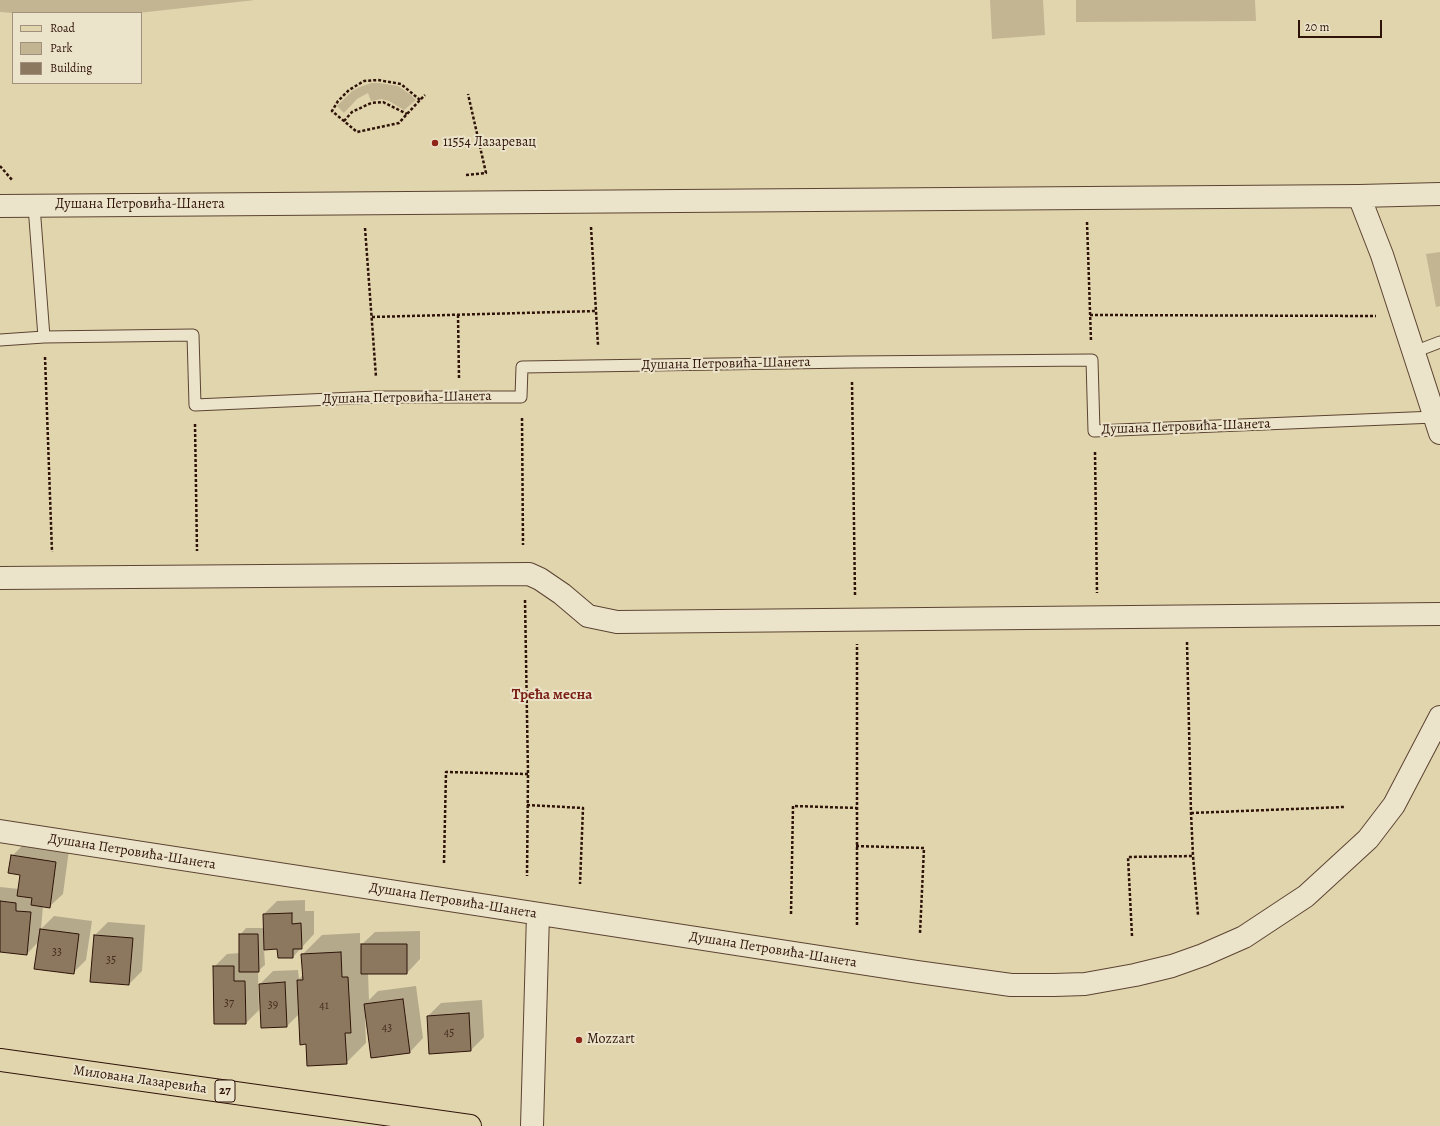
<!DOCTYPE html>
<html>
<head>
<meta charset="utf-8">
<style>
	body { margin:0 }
	#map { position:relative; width:1440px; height:1126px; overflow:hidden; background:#e1d5ae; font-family:Alegreya,serif }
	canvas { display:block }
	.legend { position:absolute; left:12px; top:12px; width:130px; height:72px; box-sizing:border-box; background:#ece4ca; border:1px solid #a0907d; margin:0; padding:5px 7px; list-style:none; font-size:12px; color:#2f1309 }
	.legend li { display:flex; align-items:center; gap:8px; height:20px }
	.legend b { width:20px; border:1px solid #a0907d }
	.scale { position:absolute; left:1298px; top:20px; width:84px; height:18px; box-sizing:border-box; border:2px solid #2f1309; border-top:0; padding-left:5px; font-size:12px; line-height:14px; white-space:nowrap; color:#2f1309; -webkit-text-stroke:3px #ece4ca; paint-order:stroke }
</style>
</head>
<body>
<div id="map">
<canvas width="1440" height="1126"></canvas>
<ul class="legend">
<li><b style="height:5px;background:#e1d5ae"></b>Road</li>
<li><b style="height:11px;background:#c3b492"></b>Park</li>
<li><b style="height:11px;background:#8c785f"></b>Building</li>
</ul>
<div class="scale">20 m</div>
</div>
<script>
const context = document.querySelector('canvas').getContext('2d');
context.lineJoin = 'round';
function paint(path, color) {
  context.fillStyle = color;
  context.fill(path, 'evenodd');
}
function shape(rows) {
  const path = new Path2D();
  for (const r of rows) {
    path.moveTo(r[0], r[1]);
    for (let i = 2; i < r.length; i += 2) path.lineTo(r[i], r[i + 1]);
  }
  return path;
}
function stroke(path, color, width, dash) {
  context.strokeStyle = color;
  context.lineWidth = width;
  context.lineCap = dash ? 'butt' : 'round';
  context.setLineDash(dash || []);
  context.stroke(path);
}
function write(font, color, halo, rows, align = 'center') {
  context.font = font + ' Alegreya,serif';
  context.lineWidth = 4;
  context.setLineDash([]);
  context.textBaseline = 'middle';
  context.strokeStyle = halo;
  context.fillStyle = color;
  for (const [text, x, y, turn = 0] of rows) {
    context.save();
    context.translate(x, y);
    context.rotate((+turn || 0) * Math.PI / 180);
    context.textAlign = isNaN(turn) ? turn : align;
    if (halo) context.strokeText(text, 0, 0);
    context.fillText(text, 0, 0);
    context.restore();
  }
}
paint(shape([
	[0,0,255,0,138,13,13,13,0,12],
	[990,0,1043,0,1045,35,992,39],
	[1076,0,1255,0,1256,21,1076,22],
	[371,83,379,83,398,86,411,95,416,100,404,110,389,101,381,99,371,101,368,93,357,99,344,113,337,106,352,91,360,87],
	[1440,252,1440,306,1436,307,1426,254]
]), '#c3b492');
paint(shape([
	[25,843,69,850,63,894,49,907,43,906,41,929,54,916,92,921,86,960,73,973,39,941,27,954,0,951,0,887,19,889,22,874,12,856],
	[305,900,305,911,314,911,314,934,293,957,278,948,264,949,265,965,258,971,259,1010,246,1023,214,967,227,954,240,953,240,935,246,928,264,928,264,914,277,901],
	[108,922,145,925,142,971,129,984,95,935],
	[420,931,420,959,407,973,368,973,369,1000,378,991,416,986,423,1038,410,1052,367,1016,365,1018,366,1043,346,1063,307,1043,300,1013,287,1026,262,1027,260,984,273,971,298,970,299,979,303,975,302,955,322,935,360,933,360,946,375,932],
	[482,1000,484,1037,471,1050,430,1053,428,1016,441,1003]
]), '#0003');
const building = shape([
	[11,855,56,862,50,908,31,905,32,898,17,896,20,875,8,873,11,855],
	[0,901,16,903,16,911,31,912,27,955,0,952,0,901],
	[292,913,292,924,301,923,302,949,293,949,293,958,278,958,277,949,264,950,263,914,292,913],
	[40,929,79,934,74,974,34,969,40,929],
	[239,934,258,934,259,972,239,972,239,934],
	[94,935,133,938,129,985,90,982,94,935],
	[361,944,407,944,407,974,361,974,361,944],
	[341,952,342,977,348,977,351,1033,345,1033,347,1064,307,1066,306,1044,300,1045,297,980,303,980,301,954,341,952],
	[213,966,234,966,234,981,245,981,246,1024,214,1024,213,966],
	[285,982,287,1027,261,1028,259,984,285,982],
	[403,999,410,1053,371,1058,364,1004,403,999],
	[469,1013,471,1051,429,1054,427,1016,469,1013]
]);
paint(building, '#8c785f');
stroke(building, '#2f1309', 1);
const lane = shape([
	[44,337,193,335,195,405,377,397,521,397,522,367,852,362,1092,360,1094,431,1435,417],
	[0,340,44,337,34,206],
	[1414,352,1440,342]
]);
const street = shape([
	[1359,196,1382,255,1440,433],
	[0,206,1359,196,1440,194],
	[0,578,529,574,540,579,562,594,588,616,617,622,1440,614],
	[0,831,918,972,1011,985,1054,985,1085,984,1135,975,1172,966,1203,955,1244,937,1306,896,1368,839,1394,805,1440,717],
	[532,1126,538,914]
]);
const primary = shape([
	[0,1060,470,1126]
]);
stroke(lane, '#5c4432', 13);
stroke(street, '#5c4432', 24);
stroke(primary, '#2f1309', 24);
stroke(shape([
	[420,100,401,84,378,80,364,81,349,90,338,101,332,111,357,132,399,123,407,114,420,100,425,95],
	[344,121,352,112,371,103,383,102,407,114],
	[0,166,13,181],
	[466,175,486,173,468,94],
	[1087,222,1091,341],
	[591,227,598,345],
	[365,228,376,377],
	[458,315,459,378],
	[1090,315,1376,316],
	[372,317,596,311],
	[45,357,52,552],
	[852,382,855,595],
	[522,418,523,545],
	[195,424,197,551],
	[1095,452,1097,593],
	[525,600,528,774,527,876],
	[1187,642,1191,813,1193,856,1198,915],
	[527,805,583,808,580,884],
	[1191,813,1344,807],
	[856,846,924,848,920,933],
	[444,863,446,772,528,774],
	[791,914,793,806,857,808],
	[857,925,857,644],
	[1132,936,1128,857,1193,856]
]), '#2f1309', 2.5, [3, 2]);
stroke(lane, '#ece4ca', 11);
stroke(street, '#ece4ca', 22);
stroke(primary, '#e1d5ae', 22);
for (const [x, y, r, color] of [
	[435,143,4,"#8f2418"],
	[579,1040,4,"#8f2418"]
]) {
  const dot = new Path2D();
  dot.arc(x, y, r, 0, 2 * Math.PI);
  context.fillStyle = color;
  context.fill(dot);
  stroke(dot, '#ece4ca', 1.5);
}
write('12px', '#462c1e', null, [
	["33",57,952],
	["35",111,960],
	["37",229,1003],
	["39",273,1005],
	["41",324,1006],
	["43",387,1028],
	["45",449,1033]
]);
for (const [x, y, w] of [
	[225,1091,20]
]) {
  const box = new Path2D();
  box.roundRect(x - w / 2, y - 11, w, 22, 3);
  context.fillStyle = '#ece4ca';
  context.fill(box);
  stroke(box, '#2f1309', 1);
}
write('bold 13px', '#2f1309', null, [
	["27",225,1091]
]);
write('14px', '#2f1309', '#ece4ca', [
	["11554 Лазаревац",443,143],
	["Mozzart",587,1040]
], 'left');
write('14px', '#2f1309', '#ece4ca', [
	["Душана Петровића-Шанета",140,205],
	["Душана Петровића-Шанета",726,364,-1],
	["Душана Петровића-Шанета",407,398,-1],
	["Душана Петровића-Шанета",1186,427,-2],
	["Душана Петровића-Шанета",132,852,9],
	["Душана Петровића-Шанета",453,901,9],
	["Душана Петровића-Шанета",773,950,9],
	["Милована Лазаревића",140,1080,8]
]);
write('bold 15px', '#7a1f14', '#ece4ca', [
	["Трећа месна",552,695]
]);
</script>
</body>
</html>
